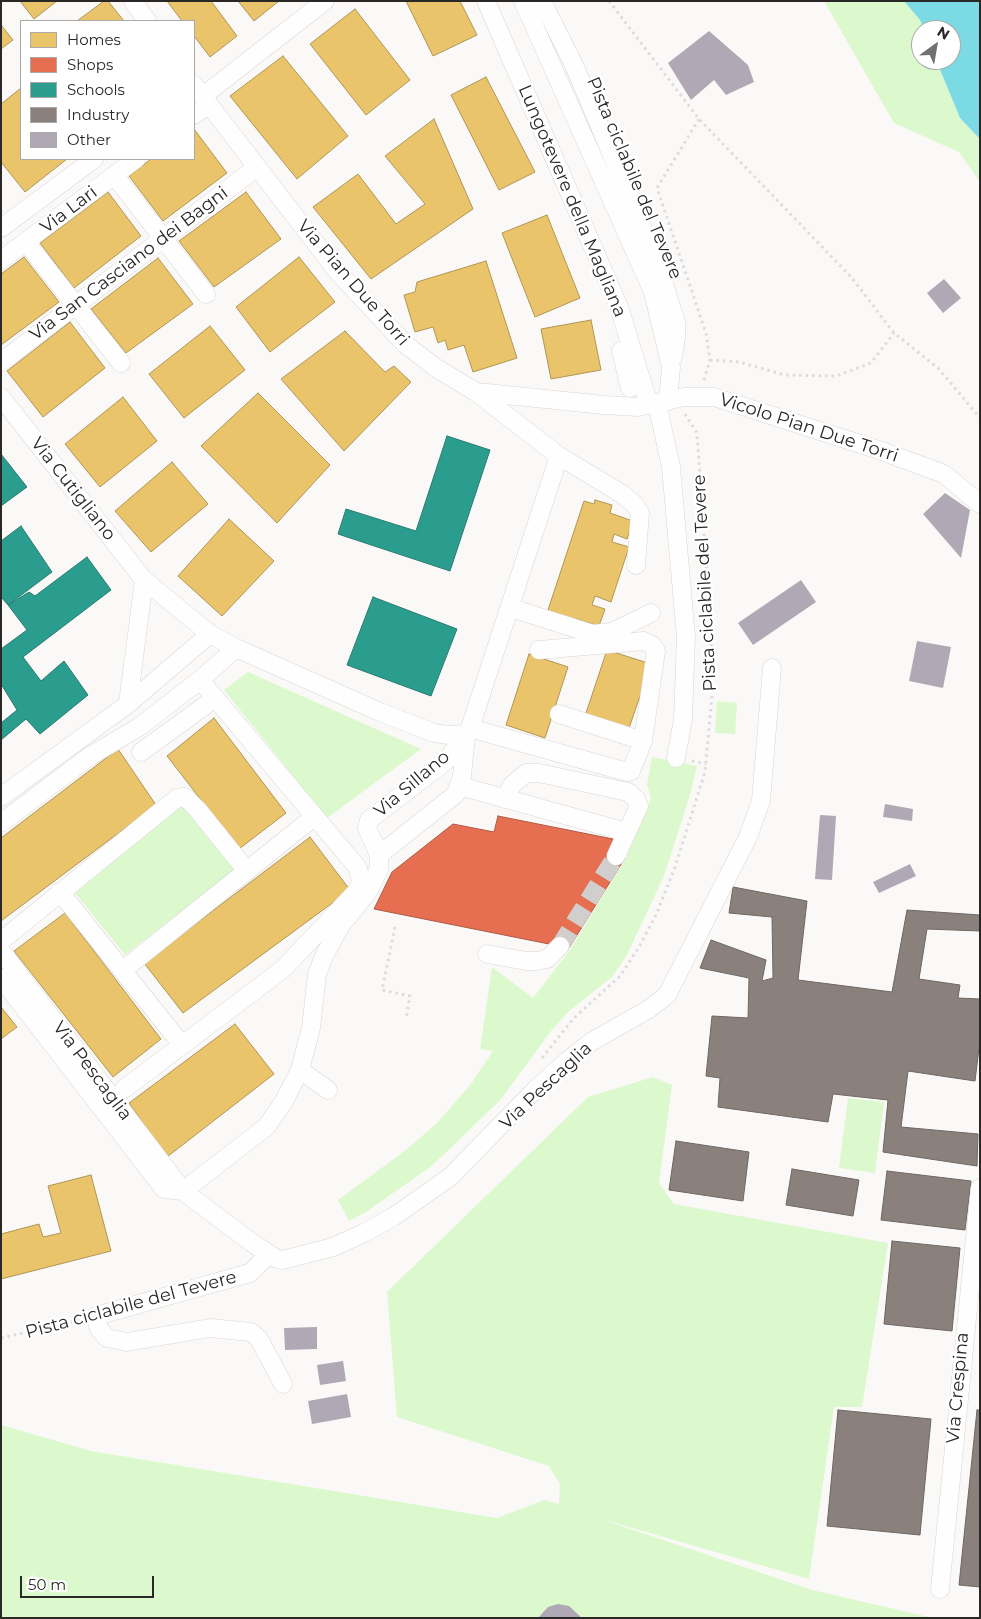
<!DOCTYPE html>
<html>
<head>
<meta charset="utf-8">
<style>
	body { margin:0 }
	#map { position:relative; width:981px; height:1619px; overflow:hidden; background:#fbf9f7; font-family:Montserrat,sans-serif }
	canvas { display:block }
	.frame { position:absolute; inset:0; border:2px solid #2a2826; pointer-events:none }
	.legend { position:absolute; left:20px; top:20px; width:175px; height:140px; box-sizing:border-box; background:#fff; border:1px solid #aaa9a8; margin:0; padding:6px 9px; list-style:none; font-size:15px; color:#2a2826 }
	.legend li { display:flex; align-items:center; gap:10px; height:25px }
	.legend b { width:25px; border:1px solid #aaa9a8 }
	.north { position:absolute; left:911px; top:20px; width:50px; height:50px; box-sizing:border-box; background:#fff; border:1px solid #aaa9a8; border-radius:50%; rotate:32deg; font-size:14px; font-weight:700; line-height:20px; text-align:center; color:#2a2826 }
	.north::after { content:''; display:block; margin:auto; width:18px; height:22px; background:#73716f; clip-path:polygon(50% 0,100% 100%,50% 72%,0 100%) }
	.scale { position:absolute; left:20px; top:1576px; width:134px; height:22px; box-sizing:border-box; border:2px solid #2a2826; border-top:0; padding-left:6px; font-size:15px; line-height:18px; white-space:nowrap; color:#2a2826; -webkit-text-stroke:4px #fff; paint-order:stroke }
</style>
</head>
<body>
<div id="map">
<canvas width="981" height="1619"></canvas>
<div class="frame"></div>
<ul class="legend">
<li><b style="height:14px;background:#e9c46a"></b>Homes</li>
<li><b style="height:14px;background:#e76f51"></b>Shops</li>
<li><b style="height:14px;background:#2a9d8f"></b>Schools</li>
<li><b style="height:14px;background:#8a817c"></b>Industry</li>
<li><b style="height:14px;background:#b0a8b4"></b>Other</li>
</ul>
<div class="north">N</div>
<div class="scale">50 m</div>
</div>
<script>
const context = document.querySelector('canvas').getContext('2d');
context.lineJoin = 'round';
function paint(path, color) {
  context.fillStyle = color;
  context.fill(path, 'evenodd');
}
function shape(rows) {
  const path = new Path2D();
  for (const r of rows) {
    path.moveTo(r[0], r[1]);
    for (let i = 2; i < r.length; i += 2) path.lineTo(r[i], r[i + 1]);
  }
  return path;
}
function stroke(path, color, width, dash) {
  context.strokeStyle = color;
  context.lineWidth = width;
  context.lineCap = dash ? 'butt' : 'round';
  context.setLineDash(dash || []);
  context.stroke(path);
}
function write(font, color, halo, rows, align = 'center') {
  context.font = font + ' Montserrat,sans-serif';
  context.lineWidth = 5;
  context.setLineDash([]);
  context.textBaseline = 'middle';
  context.strokeStyle = halo;
  context.fillStyle = color;
  for (const [text, x, y, turn = 0] of rows) {
    context.save();
    context.translate(x, y);
    context.rotate((+turn || 0) * Math.PI / 180);
    context.textAlign = isNaN(turn) ? turn : align;
    if (halo) context.strokeText(text, 0, 0);
    context.fillText(text, 0, 0);
    context.restore();
  }
}
paint(shape([
	[824,1,904,1,920,20,924,30,921,30,921,60,936,60,960,118,980,139,980,182,959,152,894,123],
	[248,672,421,749,327,818,224,690],
	[717,701,737,703,735,734,715,733],
	[652,757,697,766,689,798,664,876,627,955,612,977,568,1012,551,1031,501,1099,455,1144,430,1167,366,1212,349,1221,338,1200,406,1150,437,1123,471,1084,493,1051,480,1049,492,967,533,998,570,950,626,858,651,798,647,785],
	[180,803,234,870,125,955,71,888],
	[653,1077,672,1085,659,1183,674,1204,888,1243,862,1407,834,1407,809,1579,598,1518,812,1590,933,1618,1,1618,1,1425,91,1451,497,1518,544,1500,559,1504,560,1484,549,1466,397,1417,387,1292,588,1097],
	[848,1098,884,1102,875,1173,839,1168]
]), '#dcf8cd');
paint(shape([
	[904,1,980,1,980,139,960,118,936,60,951,60,951,30,924,30,920,20]
]), '#7bdae3');
const homes = shape([
	[20,1,57,1,34,19,20,1],
	[104,1,108,1,124,21,77,21,104,1],
	[167,1,211,1,237,36,210,57,194,36,194,21,182,21,167,1],
	[238,1,279,1,254,21,238,1],
	[406,1,460,1,477,35,433,56,406,1],
	[355,9,410,80,366,115,310,44,355,9],
	[1,25,13,40,1,49,1,25],
	[283,56,348,136,297,179,230,96,283,56],
	[486,77,535,172,499,190,451,95,486,77],
	[21,88,21,159,67,159,25,192,1,162,1,104,21,88],
	[434,119,473,209,371,279,313,207,358,174,396,224,425,204,385,156,434,119],
	[194,129,227,173,163,221,129,176,151,159,194,159,194,129],
	[108,192,141,236,74,288,40,243,108,192],
	[246,192,281,239,214,287,179,241,246,192],
	[547,215,580,298,535,317,502,233,547,215],
	[24,257,59,302,1,345,1,274,24,257],
	[299,257,335,302,270,352,236,307,299,257],
	[158,258,193,304,126,353,91,309,158,258],
	[486,261,517,358,473,372,464,345,448,350,445,340,438,343,433,327,415,332,404,295,415,292,417,282,486,261],
	[591,320,601,370,551,379,541,329,591,320],
	[70,322,105,368,43,417,7,371,70,322],
	[210,326,245,370,184,418,149,374,210,326],
	[345,331,385,372,394,366,411,382,344,451,281,379,345,331],
	[258,393,330,465,277,523,201,446,258,393],
	[123,397,157,441,100,487,65,444,123,397],
	[172,462,208,504,151,552,115,511,172,462],
	[595,500,612,505,610,513,633,521,627,539,614,534,612,542,629,547,611,602,595,596,592,605,605,609,599,626,576,619,573,626,547,613,584,501,594,504,595,500],
	[229,519,274,561,222,616,178,576,229,519],
	[607,650,651,664,628,731,585,716,607,650],
	[529,654,568,667,545,738,506,725,529,654],
	[214,718,286,813,239,849,167,756,214,718],
	[118,749,156,805,1,921,1,838,118,749],
	[310,837,350,890,183,1013,144,963,310,837],
	[65,913,161,1039,113,1077,14,951,65,913],
	[1,1007,17,1027,1,1039,1,1007],
	[235,1024,274,1074,167,1157,129,1103,235,1024],
	[91,1175,111,1251,1,1279,1,1234,39,1224,43,1237,61,1233,48,1186,91,1175]
]);
paint(homes, '#e9c46a');
stroke(homes, '#b09556', 1);
const shops = shape([
	[498,816,613,839,610,855,625,858,569,948,374,909,392,872,453,824,494,832,498,816]
]);
paint(shops, '#e76f51');
stroke(shops, '#ae5a44', 1);
const schools = shape([
	[447,436,490,450,450,571,338,534,346,509,416,531,447,436],
	[1,454,27,487,1,506,1,454],
	[21,526,52,572,8,605,1,597,1,541,21,526],
	[87,557,111,590,23,657,41,681,64,661,88,695,40,734,26,719,1,740,1,723,17,710,1,684,1,649,27,630,8,605,29,592,35,596,87,557],
	[373,597,457,629,431,696,347,665,373,597]
]);
paint(schools, '#2a9d8f');
stroke(schools, '#2a7a70', 1);
const industry = shape([
	[733,887,807,901,798,980,892,992,907,910,980,915,980,931,927,929,919,979,960,985,958,998,980,999,980,1040,975,1081,908,1071,901,1127,978,1134,977,1166,883,1152,888,1100,833,1094,828,1122,718,1107,720,1078,706,1076,712,1016,748,1018,749,978,700,968,711,940,766,960,762,981,773,978,772,917,729,913,733,887],
	[676,1141,749,1152,743,1201,669,1190,676,1141],
	[792,1169,859,1180,853,1216,786,1205,792,1169],
	[887,1171,971,1181,965,1230,881,1220,887,1171],
	[892,1241,960,1248,952,1331,884,1324,892,1241],
	[838,1410,931,1419,920,1535,827,1526,838,1410],
	[977,1410,980,1410,980,1587,959,1585,977,1410]
]);
paint(industry, '#8a817c');
stroke(industry, '#6d6662', 1);
paint(shape([
	[709,31,748,65,754,82,726,95,714,80,691,100,668,63],
	[944,279,961,298,943,313,927,293],
	[945,493,970,510,961,558,923,514],
	[801,580,816,602,753,645,738,623],
	[917,641,951,647,943,688,909,681],
	[885,804,913,809,912,821,883,817],
	[820,815,836,816,832,880,815,879],
	[910,864,916,876,879,893,873,882],
	[317,1327,317,1349,285,1350,284,1328],
	[343,1361,346,1381,320,1385,317,1365],
	[347,1394,351,1417,312,1424,308,1401],
	[558,1604,569,1606,582,1618,538,1618,548,1607]
]), '#b0a8b4');
stroke(shape([
	[560,946,616,856]
]), '#d1cfcd', 18, [18, 9]);
const minor = shape([
	[133,1,147,21],
	[486,1,619,307,649,405],
	[523,1,653,292,671,367,668,401],
	[542,1,574,65,657,262,676,322,676,337,673,357],
	[194,85,337,271,405,344,436,368,476,392,559,456,622,494,634,504,640,513,636,565],
	[203,96,325,1],
	[194,115,209,104],
	[114,175,206,294],
	[1,228,94,159],
	[26,242,121,363],
	[1,260,136,159],
	[621,351,630,388],
	[1,362,257,167],
	[477,392,604,405,638,407,684,397,714,397,879,450,944,474,980,504],
	[1,397,144,580,210,634,236,648,380,712,434,733,449,735,466,734],
	[657,403,671,467,686,637,683,719,676,758],
	[511,608,593,634,612,632,651,613],
	[128,704,144,580],
	[559,714,643,741],
	[470,728,627,772,631,771,643,741,656,651,652,645,644,641,539,650],
	[141,752,214,699],
	[460,786,626,832],
	[1,797,128,704,210,634],
	[505,799,512,785,526,773,539,773,628,792,636,799,639,806,616,856],
	[1,823,90,756,139,727,200,680,236,648],
	[379,855,456,794,462,776,466,734],
	[60,892,182,1045],
	[1,941,177,798,185,797,198,810,247,871],
	[1,951,183,1191,251,1242,277,1259,283,1260,333,1247,364,1233,393,1217,450,1177,535,1090,567,1061,591,1042,649,1009,667,995,748,837,761,801,772,668],
	[487,954,526,961,537,961,547,959,560,946],
	[123,970,314,817],
	[1,978,164,1189,183,1191],
	[300,1070,328,1090],
	[124,1089,283,969,357,891,361,882,358,868,200,680],
	[183,1191,266,1127,283,1103,300,1070,311,1028,317,974,325,954,341,925,368,892,379,869,379,855,367,828,369,820,447,760,470,728,559,456],
	[269,1254,250,1273,96,1316,99,1329,107,1338,127,1342,210,1328,251,1332,259,1339,283,1384],
	[940,1589,980,1188]
]);
stroke(minor, '#d8d6d5', 19);
stroke(shape([
	[609,1,699,119,852,278,894,333,938,368,980,418],
	[699,119,657,188,706,333,710,360,704,380],
	[710,360,739,362,785,375,836,376,871,363,894,333],
	[692,761,706,764],
	[395,927,382,990,410,996,406,1019],
	[542,1058,573,1019,620,976,639,947,656,915,675,867,705,772,712,696,711,635,697,433,685,414],
	[1,1338,81,1320]
]), '#dddcdc', 3, [2.5, 4]);
stroke(minor, '#fefefe', 18);
write('18px', '#2a2826', '#fff', [
	["Pista ciclabile del Tevere",634,178,67],
	["Lungotevere della Magliana",572,201,67],
	["Via Lari",69,210,-37],
	["Via San Casciano dei Bagni",129,264,-37],
	["Via Pian Due Torri",353,283,49],
	["Vicolo Pian Due Torri",809,428,18],
	["Via Cutigliano",73,489,52],
	["Pista ciclabile del Tevere",705,583,-93],
	["Via Sillano",412,784,-40],
	["Via Pescaglia",92,1071,53],
	["Via Pescaglia",546,1086,-43],
	["Pista ciclabile del Tevere",131,1305,-15],
	["Via Crespina",958,1388,-85]
]);
</script>
</body>
</html>
